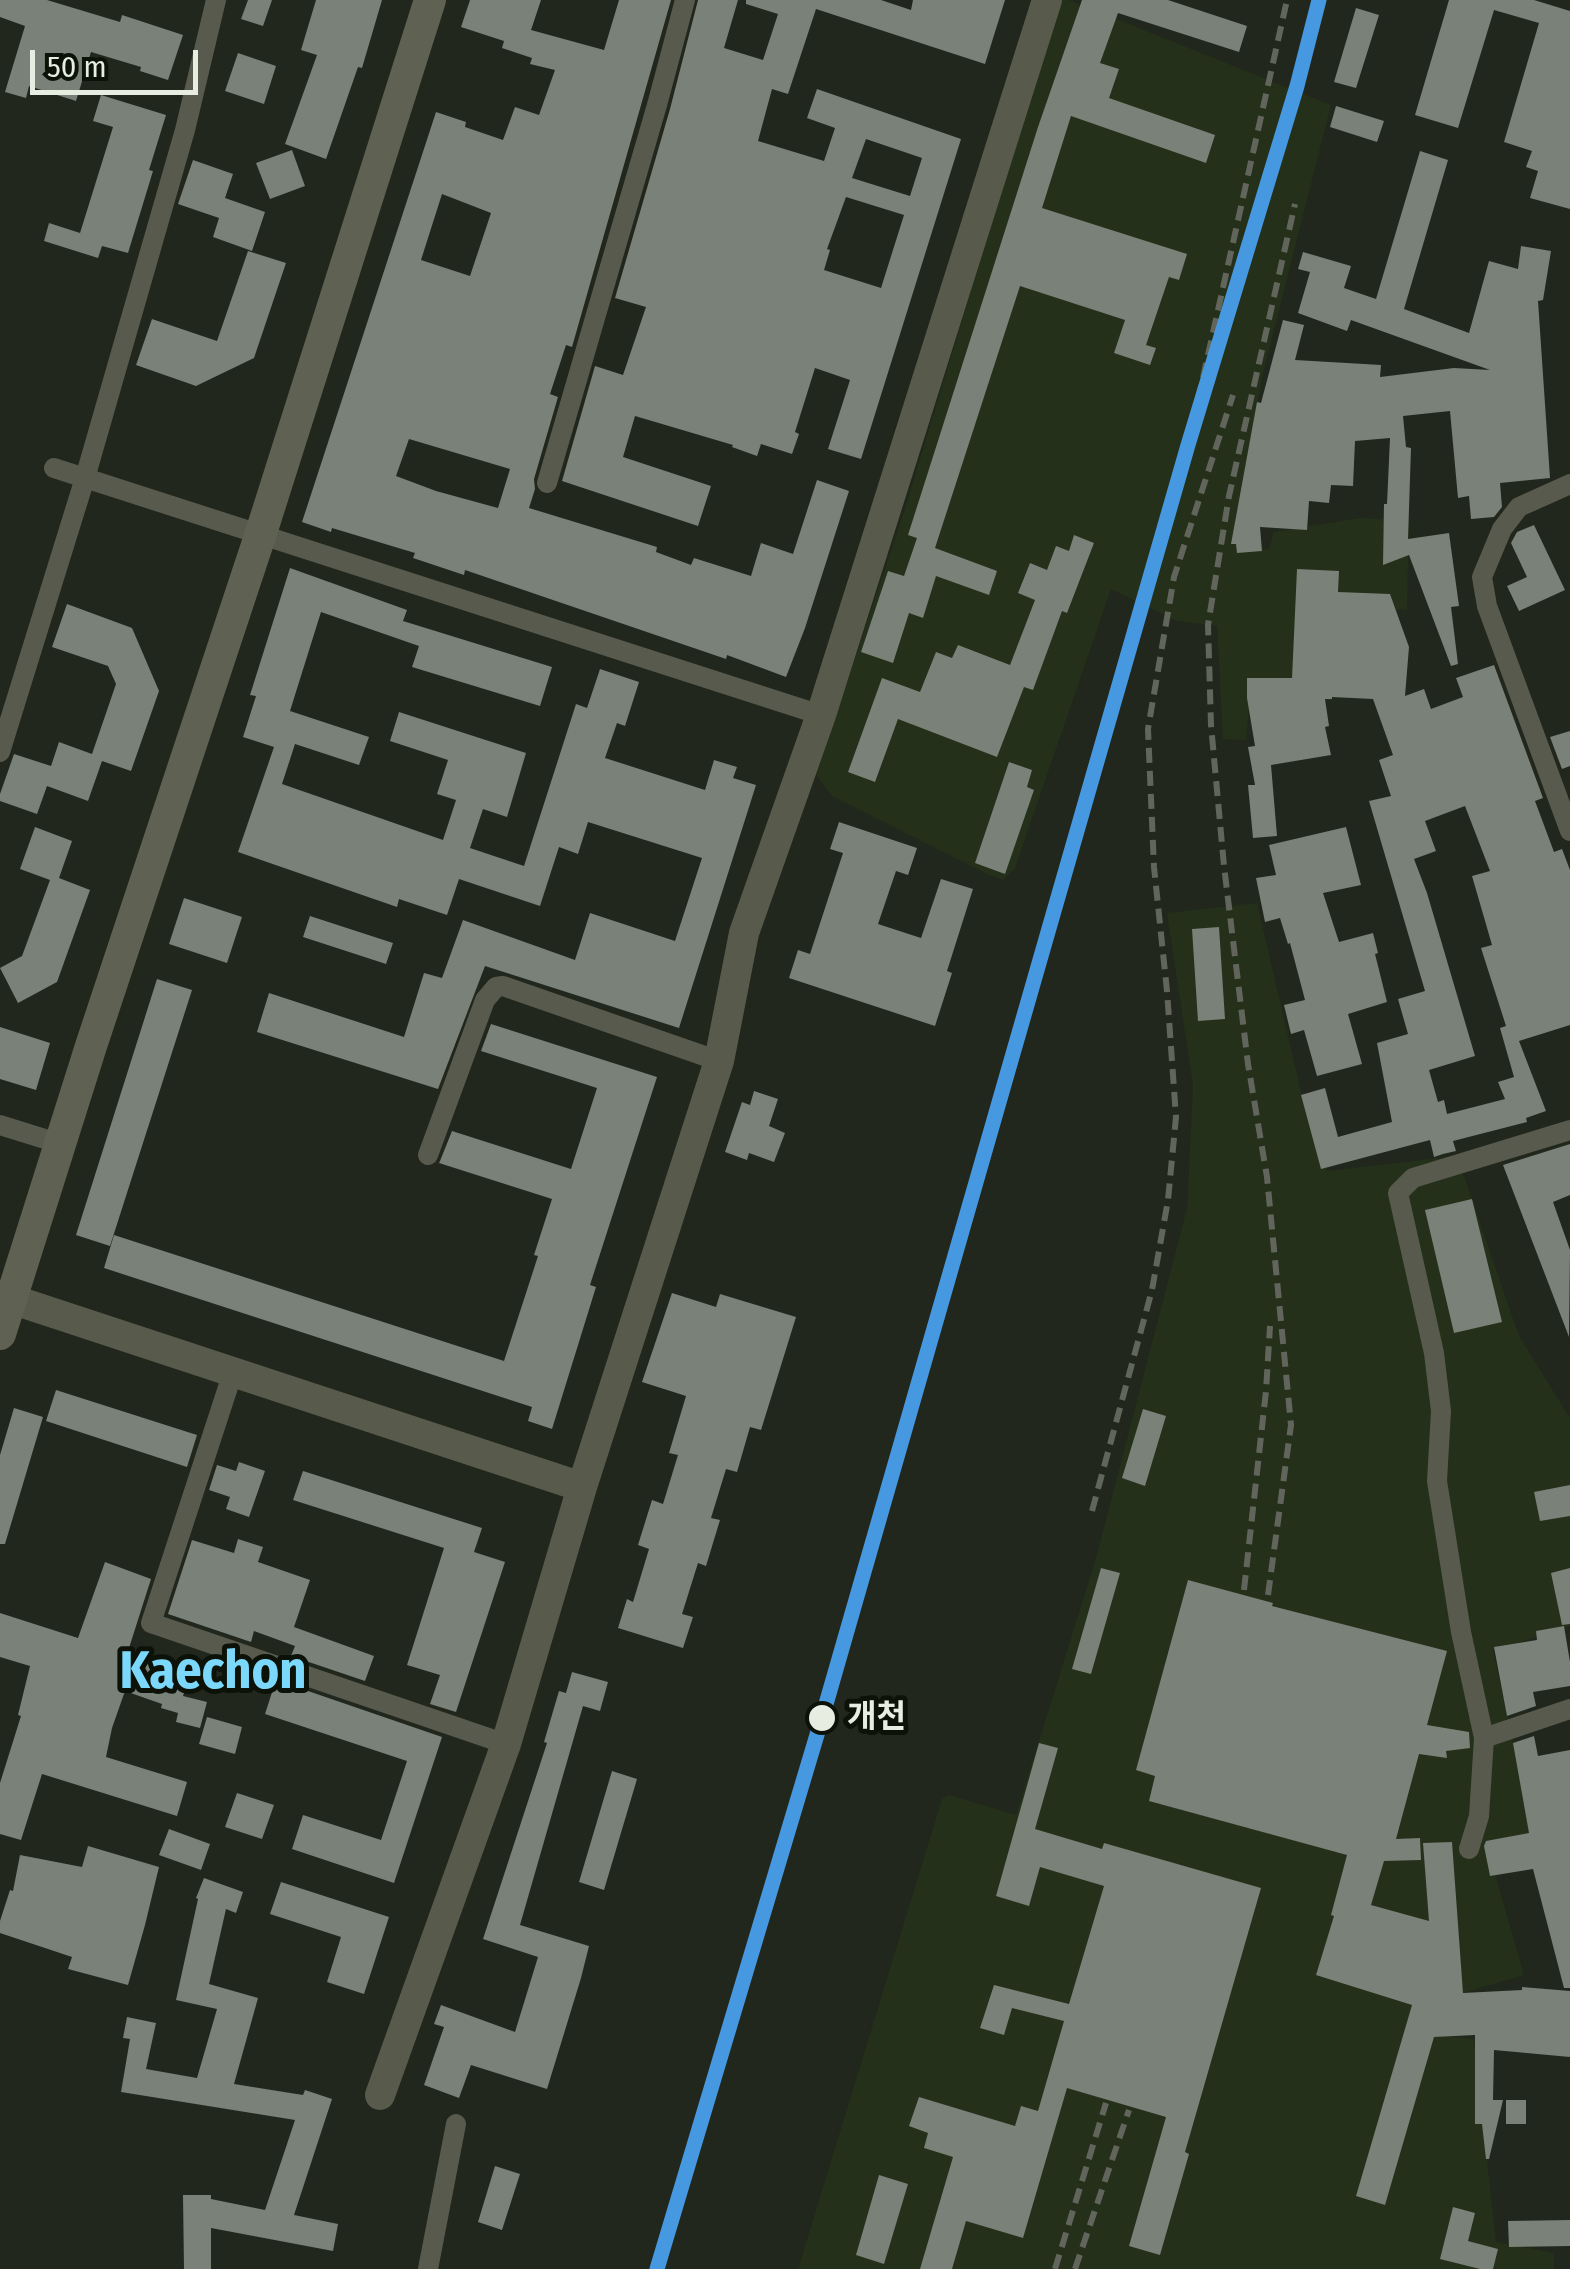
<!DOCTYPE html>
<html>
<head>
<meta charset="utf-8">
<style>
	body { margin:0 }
	#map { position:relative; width:1570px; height:2269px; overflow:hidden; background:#21271c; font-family:"Fira Sans Condensed",sans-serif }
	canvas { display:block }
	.scale { position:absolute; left:30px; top:50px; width:168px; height:45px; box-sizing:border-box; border:5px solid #e7eee1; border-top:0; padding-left:12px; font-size:30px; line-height:35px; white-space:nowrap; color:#e7eee1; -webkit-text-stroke:8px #0d1209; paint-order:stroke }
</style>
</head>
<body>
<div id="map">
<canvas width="1570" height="2269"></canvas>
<div class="scale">50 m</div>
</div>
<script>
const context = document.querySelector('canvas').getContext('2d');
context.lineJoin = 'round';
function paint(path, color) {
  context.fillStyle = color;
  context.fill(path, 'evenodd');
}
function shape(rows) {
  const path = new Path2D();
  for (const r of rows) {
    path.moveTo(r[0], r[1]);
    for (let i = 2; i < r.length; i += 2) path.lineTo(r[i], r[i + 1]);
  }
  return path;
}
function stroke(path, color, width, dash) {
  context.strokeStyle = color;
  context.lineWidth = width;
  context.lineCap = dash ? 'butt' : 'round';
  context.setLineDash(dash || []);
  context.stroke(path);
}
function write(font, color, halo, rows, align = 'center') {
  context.font = font + ' "Fira Sans Condensed","Noto Sans KR",sans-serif';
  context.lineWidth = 10;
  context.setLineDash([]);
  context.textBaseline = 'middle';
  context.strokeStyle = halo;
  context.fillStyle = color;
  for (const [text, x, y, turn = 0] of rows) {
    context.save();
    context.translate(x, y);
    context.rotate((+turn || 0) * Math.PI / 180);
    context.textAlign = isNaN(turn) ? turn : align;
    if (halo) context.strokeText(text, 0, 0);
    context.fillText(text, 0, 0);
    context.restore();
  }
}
paint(shape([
	[1059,0,1069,0,1331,105,1263,373,1235,521,1240,552,1269,549,1274,532,1360,518,1409,521,1407,610,1341,606,1332,700,1250,698,1246,740,1223,739,1217,626,1177,621,1111,589,1015,868,1003,880,987,874,832,796,816,775,904,512],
	[1257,903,1303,1101,1327,1171,1457,1156,1519,1336,1570,1418,1570,1626,1493,1651,1533,1832,1486,1842,1524,1975,1446,1998,1448,2036,1474,2039,1496,2242,1554,2253,1554,2269,798,2269,942,1799,949,1795,1016,1815,1096,1558,1187,1208,1193,1086,1167,913]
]), '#243019');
paint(shape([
	[0,0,47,0,120,22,122,15,183,35,168,80,140,71,141,67,91,52,76,101,29,86,26,98,5,92,25,26,0,17],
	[248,0,272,0,263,26,241,19],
	[316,0,382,0,362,68,358,67,326,159,285,144,317,55,301,50],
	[470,0,541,0,531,30,604,50,619,0,671,0,572,347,566,345,550,394,558,397,534,479,535,489,529,508,657,547,656,552,691,565,694,558,751,576,761,543,793,554,817,480,849,491,805,628,786,677,727,655,726,659,465,570,464,575,413,558,415,553,332,528,331,532,302,522,436,112,466,122,465,127,503,140,515,107,539,115,555,70,530,64,532,58,502,48,504,41,461,27],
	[442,194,491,213,470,276,421,260],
	[409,439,510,469,498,508,436,491,396,476],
	[698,0,738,0,724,48,763,60,778,14,746,4,746,0,881,0,911,10,913,0,1005,0,985,64,816,9,788,94,772,89,758,141,824,161,835,128,807,118,817,89,961,139,861,459,828,449,850,380,815,368,795,432,799,434,792,454,761,444,757,456,732,447,733,445,635,416,623,457,711,486,698,526,562,481,595,366,623,375,646,307,615,298,670,109],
	[866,139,922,158,910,196,852,178],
	[846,197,904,215,881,288,824,270,830,250,827,249],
	[1082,0,1168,0,1247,26,1239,52,1118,13,1100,63,1119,69,1109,98,1215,135,1206,163,1071,116,1042,208,1187,254,1179,280,1169,277,1146,345,1156,348,1150,365,1114,353,1125,320,1020,286,935,548,997,571,989,595,936,576,923,618,909,613,893,663,861,652,888,571,904,576,917,538,908,535,1038,127],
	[1449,0,1534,0,1570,11,1570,209,1530,198,1538,171,1526,167,1532,151,1504,142,1539,23,1494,10,1458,128,1415,115],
	[1356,8,1379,15,1356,88,1334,82],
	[238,53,276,66,264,104,225,91],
	[101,95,166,115,149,170,153,171,128,253,102,246,98,258,44,241,49,223,80,233,113,127,93,121],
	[1336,106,1384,121,1377,142,1330,127],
	[292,150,305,186,270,199,256,163],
	[1420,151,1448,160,1404,309,1469,333,1489,261,1518,269,1521,246,1551,251,1543,300,1538,301,1550,478,1500,483,1502,507,1494,517,1471,519,1469,496,1458,498,1450,411,1403,416,1406,447,1411,448,1408,539,1449,533,1459,606,1451,607,1458,664,1451,666,1409,555,1383,565,1384,504,1387,504,1390,438,1355,441,1353,486,1331,485,1329,503,1309,501,1307,530,1260,527,1262,551,1237,553,1236,544,1231,544,1257,402,1261,403,1283,320,1304,325,1295,360,1381,365,1380,377,1454,368,1490,370,1351,320,1347,331,1298,313,1310,272,1298,269,1303,252,1351,266,1344,288,1376,299],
	[193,160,233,174,225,198,265,212,252,251,213,237,219,218,178,204],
	[248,251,286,263,254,358,196,386,136,365,152,319,217,341],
	[1534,525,1565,590,1519,611,1507,586,1527,577,1511,543,1517,532],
	[1074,535,1094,543,1067,613,1062,611,1033,690,1024,687,997,757,898,719,875,782,848,772,882,678,920,692,936,652,952,658,958,645,1010,665,1035,600,1018,593,1030,563,1047,570,1056,546,1069,551],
	[290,568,407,610,403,621,552,667,540,706,412,667,419,646,321,612,290,711,369,737,359,765,295,744,282,784,443,840,456,800,437,794,448,760,390,741,399,712,526,753,507,817,483,809,470,848,524,866,576,704,587,708,600,669,639,682,625,726,617,723,605,758,705,790,714,760,737,767,733,778,756,785,679,1028,485,966,438,1089,257,1032,269,993,404,1037,424,973,442,978,463,920,575,960,590,913,675,941,702,858,588,822,578,854,559,847,540,906,459,879,447,915,399,899,397,907,238,852,274,747,243,737,256,696,250,695],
	[1297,569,1339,571,1338,592,1390,594,1409,647,1405,696,1424,689,1431,709,1463,697,1456,678,1494,665,1543,798,1535,801,1554,852,1562,849,1570,870,1570,1025,1519,1041,1546,1111,1526,1118,1527,1122,1453,1141,1456,1151,1443,1154,1434,1157,1430,1140,1321,1169,1301,1095,1325,1088,1338,1137,1392,1122,1377,1043,1408,1034,1398,999,1425,991,1369,801,1391,796,1379,760,1393,755,1373,699,1332,697,1332,699,1325,699,1329,726,1325,727,1331,755,1271,765,1277,836,1253,838,1248,785,1255,785,1248,747,1255,746,1247,698,1247,678,1292,678],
	[1465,806,1490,871,1472,876,1492,945,1481,948,1506,1026,1500,1028,1514,1077,1498,1082,1505,1099,1447,1114,1444,1100,1438,1102,1429,1070,1475,1056,1427,893,1414,859,1436,851,1425,821],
	[67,604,132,628,159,691,131,771,102,761,88,801,47,786,37,814,0,801,0,794,14,754,51,766,59,742,92,754,116,684,108,666,52,647],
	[1570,731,1570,766,1562,769,1550,737],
	[1009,762,1032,770,1027,787,1034,790,1005,874,975,863],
	[839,822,917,848,908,875,896,871,878,924,921,938,941,879,973,889,947,971,952,973,935,1026,789,978,798,950,810,954,843,853,830,849],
	[35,827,72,841,59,878,90,890,57,982,18,1003,0,968,22,956,50,880,20,869],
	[1346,827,1361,885,1323,893,1339,942,1373,933,1378,953,1375,954,1387,1002,1348,1014,1362,1064,1317,1076,1304,1030,1291,1034,1284,1005,1305,1000,1290,943,1288,944,1280,918,1265,922,1256,878,1276,875,1269,845],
	[184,898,242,917,227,963,169,944],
	[310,916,393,943,386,964,303,937],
	[1219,927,1225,1019,1198,1021,1192,929],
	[157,979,192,990,110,1246,76,1235],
	[491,1024,657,1077,590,1285,596,1287,552,1429,528,1421,532,1407,104,1268,114,1235,504,1361,538,1256,534,1255,552,1199,439,1163,440,1161,452,1131,571,1169,597,1088,481,1051],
	[0,1027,50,1043,36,1090,0,1079],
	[754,1091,778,1099,769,1126,785,1133,774,1162,749,1153,747,1160,725,1152,742,1102,750,1105],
	[1570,1144,1570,1195,1553,1202,1570,1250,1569,1337,1503,1165],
	[1472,1199,1502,1322,1454,1333,1425,1210],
	[672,1293,716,1307,720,1294,796,1317,761,1430,750,1427,737,1472,726,1469,711,1518,720,1520,706,1566,698,1563,682,1614,693,1617,683,1648,618,1628,627,1599,633,1602,649,1549,638,1545,652,1500,663,1504,678,1455,669,1453,686,1396,642,1382],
	[56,1390,197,1435,187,1467,46,1421],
	[14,1408,43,1417,5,1544,0,1544,0,1455],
	[1143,1409,1166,1416,1145,1486,1122,1478],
	[239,1462,265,1471,249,1517,226,1509,230,1497,209,1490,217,1465,236,1471],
	[303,1471,482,1528,474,1552,505,1562,456,1712,430,1704,440,1675,407,1665,444,1548,293,1500],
	[1570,1485,1570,1516,1540,1521,1534,1492],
	[238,1539,263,1547,258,1562,310,1580,294,1627,374,1656,365,1681,291,1656,295,1646,254,1631,251,1642,168,1614,192,1540,234,1553],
	[105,1562,151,1579,129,1648,168,1662,161,1681,186,1687,183,1696,207,1702,200,1728,176,1722,178,1713,161,1708,162,1704,125,1691,112,1728,106,1757,187,1782,177,1816,42,1774,21,1840,0,1834,0,1783,21,1716,18,1715,30,1666,0,1657,0,1613,78,1638],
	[1101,1568,1120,1573,1091,1674,1072,1669],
	[1570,1568,1570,1624,1562,1625,1551,1573],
	[1188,1580,1273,1603,1272,1606,1447,1651,1427,1725,1469,1732,1470,1748,1446,1751,1447,1758,1419,1754,1396,1839,1420,1838,1421,1860,1384,1861,1371,1905,1429,1921,1423,1843,1452,1842,1463,1993,1522,1990,1522,1987,1570,1991,1570,2057,1494,2050,1493,2100,1503,2100,1489,2159,1486,2159,1482,2124,1475,2124,1475,2035,1434,2037,1385,2205,1356,2196,1412,2005,1316,1975,1334,1916,1331,1915,1347,1855,1149,1801,1155,1776,1136,1770],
	[1564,1626,1570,1662,1570,1686,1533,1692,1536,1706,1507,1716,1494,1647,1537,1640,1536,1631],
	[572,1672,608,1682,600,1711,583,1706,520,1925,589,1946,581,1978,547,2089,471,2065,459,2098,424,2085,444,2027,434,2024,441,2005,515,2032,538,1957,483,1939,547,1743,544,1742,559,1691,566,1693],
	[276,1680,442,1737,394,1883,292,1849,303,1815,381,1840,407,1761,265,1714],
	[207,1717,242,1727,235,1754,199,1744],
	[1534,1736,1538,1756,1570,1750,1570,1988,1564,1988,1533,1869,1490,1876,1484,1846,1486,1841,1529,1833,1513,1743],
	[1039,1743,1058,1748,1035,1829,1102,1849,1104,1843,1261,1888,1185,2152,1189,2154,1160,2255,1129,2246,1166,2117,1067,2088,1023,2238,966,2221,952,2269,920,2269,953,2157,924,2148,928,2133,909,2126,919,2097,1015,2126,1021,2106,1038,2111,1064,2021,1012,2008,1004,2035,980,2028,994,1985,1069,2004,1104,1886,1040,1867,1029,1906,996,1896],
	[612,1771,637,1779,604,1890,579,1882],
	[237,1793,274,1805,262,1839,225,1827],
	[169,1829,210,1844,201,1870,159,1855],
	[88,1846,159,1867,145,1925,128,1985,68,1969,72,1957,0,1933,0,1921,10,1890,13,1891,20,1855,82,1867],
	[204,1878,243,1892,236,1913,226,1909,209,1984,258,1998,234,2084,303,2095,305,2090,332,2099,294,2215,338,2224,333,2251,211,2228,211,2269,184,2269,183,2195,211,2195,211,2199,265,2210,295,2120,121,2092,130,2039,123,2038,127,2017,156,2023,146,2069,197,2078,217,2009,176,2000,198,1899,196,1898],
	[281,1882,389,1917,364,1994,327,1982,341,1937,270,1914],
	[1506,2100,1526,2100,1526,2124,1506,2124],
	[495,2166,520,2174,502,2230,478,2222],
	[879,2175,908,2184,884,2264,856,2255],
	[1453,2207,1475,2213,1468,2241,1498,2249,1493,2269,1480,2269,1440,2259],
	[1570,2220,1570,2246,1509,2247,1508,2221]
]), '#798178');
stroke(shape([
	[54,468,821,715],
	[547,483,657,105,685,0],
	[1570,484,1519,507,1502,529,1482,577,1487,606,1570,831],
	[0,752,85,478,185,130,216,0],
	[0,1125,61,1144],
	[428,1155,485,1000,496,987,503,986,719,1061],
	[233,1372,151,1623,506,1744],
	[1484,1738,1570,1709],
	[1469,1849,1479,1816,1484,1738,1461,1632,1437,1481,1441,1411,1434,1353,1398,1193,1413,1178,1570,1130],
	[428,2269,456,2124]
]), '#585a4e', 20);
stroke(shape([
	[11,1299,582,1487],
	[380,2095,506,1744,582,1487,719,1061,744,933,821,715,1047,0]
]), '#585a4c', 30);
stroke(shape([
	[0,1334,91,1046,261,533,430,0]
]), '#5f6252', 32);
stroke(shape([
	[1188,445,1287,0],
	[1092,1511,1152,1290,1168,1200,1176,1117,1167,991,1154,867,1148,729,1174,577,1233,395],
	[1244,1590,1266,1391,1270,1326],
	[1268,1595,1291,1425,1267,1177,1248,1064,1224,866,1211,725,1208,625,1229,496,1295,204],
	[1055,2269,1106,2103],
	[1075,2269,1129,2110]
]), '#62655c', 6, [15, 8]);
stroke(shape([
	[657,2269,822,1718,1188,445,1297,86,1319,0]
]), '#4699e1', 15);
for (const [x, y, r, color] of [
	[822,1718,15,"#e7eee1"]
]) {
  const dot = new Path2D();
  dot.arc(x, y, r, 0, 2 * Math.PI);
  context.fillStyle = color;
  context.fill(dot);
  stroke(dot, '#0d1209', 4);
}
write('bold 32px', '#e7eee1', '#0d1209', [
	["개천",847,1718]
], 'left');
write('bold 52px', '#7cd8fa', '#0d1209', [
	["Kaechon",213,1673]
]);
</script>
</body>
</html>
